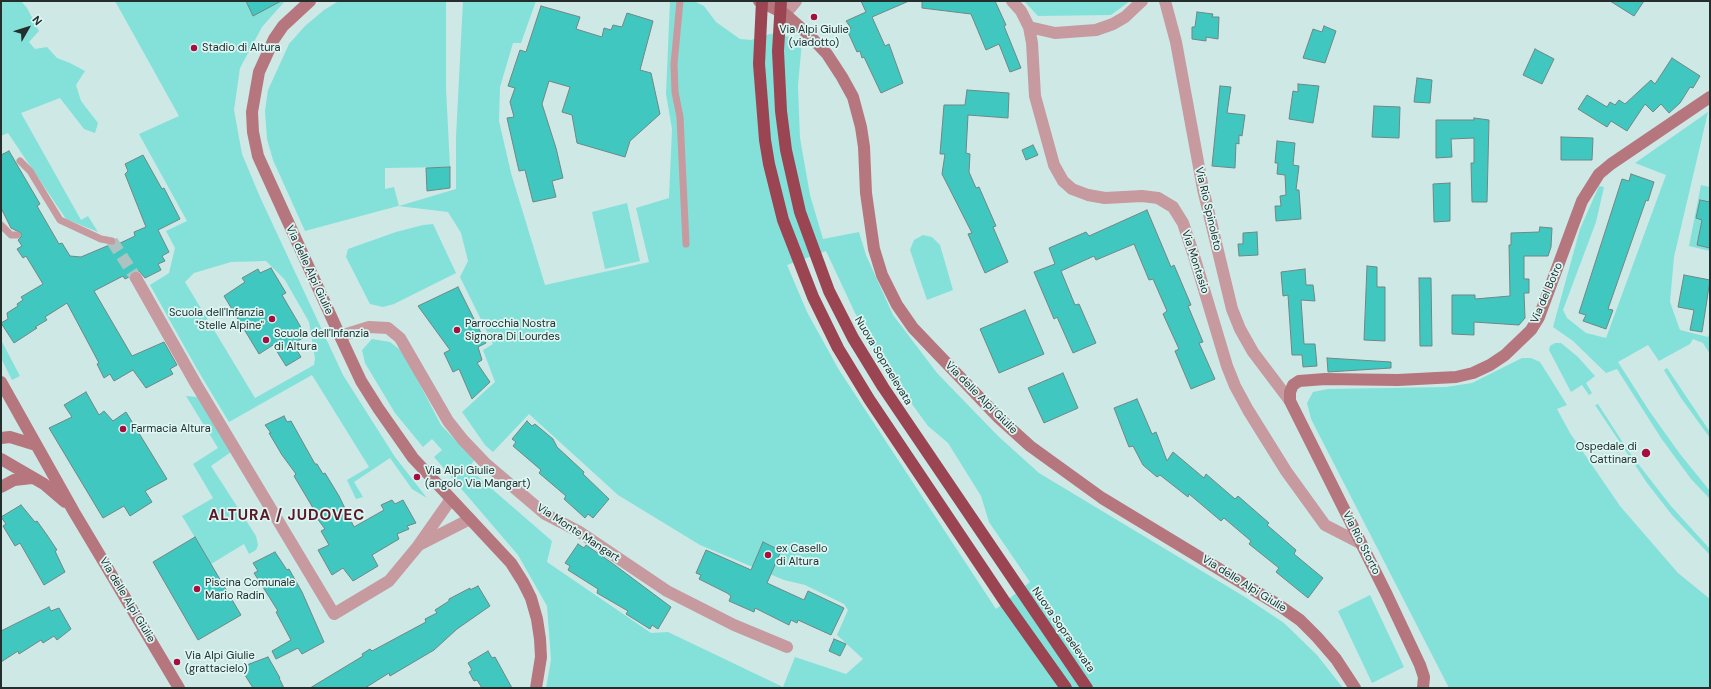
<!DOCTYPE html>
<html>
<head>
<meta charset="utf-8">
<style>
	body { margin:0 }
	#map { position:relative; width:1711px; height:689px; overflow:hidden; background:#cee8e6; font-family:"DM Sans",sans-serif }
	canvas { display:block }
	.frame { position:absolute; inset:0; border:2px solid #242e2d; pointer-events:none }
	.north { position:absolute; left:8px; top:8px; width:40px; height:40px; -webkit-text-stroke:3px #dbf6f3; paint-order:stroke; rotate:51deg; font-size:11px; font-weight:700; line-height:16px; text-align:center; color:#242e2d }
	.north::after { content:''; display:block; margin:auto; width:14px; height:18px; background:#242e2d; clip-path:polygon(50% 0,100% 100%,50% 72%,0 100%) }
</style>
</head>
<body>
<div id="map">
<canvas width="1711" height="689"></canvas>
<div class="frame"></div>
<div class="north">N</div>
</div>
<script>
const context = document.querySelector('canvas').getContext('2d');
context.lineJoin = 'round';
function paint(path, color) {
  context.fillStyle = color;
  context.fill(path, 'evenodd');
}
function shape(rows) {
  const path = new Path2D();
  for (const r of rows) {
    path.moveTo(r[0], r[1]);
    for (let i = 2; i < r.length; i += 2) path.lineTo(r[i], r[i + 1]);
  }
  return path;
}
function stroke(path, color, width, dash) {
  context.strokeStyle = color;
  context.lineWidth = width;
  context.lineCap = dash ? 'butt' : 'round';
  context.setLineDash(dash || []);
  context.stroke(path);
}
function write(font, color, halo, rows, align = 'center') {
  context.font = font + ' "DM Sans",sans-serif';
  context.lineWidth = 3.5;
  context.setLineDash([]);
  context.textBaseline = 'middle';
  context.strokeStyle = halo;
  context.fillStyle = color;
  for (const [text, x, y, turn = 0] of rows) {
    context.save();
    context.translate(x, y);
    context.rotate((+turn || 0) * Math.PI / 180);
    context.textAlign = isNaN(turn) ? turn : align;
    if (halo) context.strokeText(text, 0, 0);
    context.fillText(text, 0, 0);
    context.restore();
  }
}
paint(shape([
	[1,1,21,1,27,8,39,31,29,42,35,49,47,47,57,58,70,63,85,71,76,85,81,101,98,123,95,133,84,129,60,98,21,113,81,220,88,216,98,232,66,219,8,133,1,136],
	[115,1,285,1,262,27,240,68,234,110,242,154,260,197,343,375,395,457,427,498,412,489,390,458,354,482,363,497,356,499,347,480,369,467,312,375,229,422,197,369,150,285,169,273,175,248,166,231,187,221,139,134,179,116],
	[266,261,285,280,309,322,315,358,314,365,255,398,185,282,194,273,231,262],
	[339,1,446,1,446,88,450,167,385,168,385,189,394,187,399,206,456,189,456,137,463,1,536,1,521,43,513,43,500,87,499,121,511,173,545,285,649,262,636,208,669,198,672,129,666,94,670,1,694,1,704,6,716,22,740,39,751,40,770,34,776,33,802,41,798,86,800,138,810,195,823,239,859,232,866,255,893,315,937,373,998,436,1039,473,1245,597,1284,623,1317,655,1343,688,546,688,551,660,547,606,518,555,434,457,442,450,432,439,423,447,395,413,365,363,362,350,372,339,390,342,403,352,441,425,474,460,469,469,552,541,547,562,651,633,668,632,783,687,795,657,846,674,863,659,837,635,848,610,844,604,805,585,784,580,700,545,618,495,529,414,493,452,485,445,462,412,495,382,483,350,493,344,460,277,468,261,461,233,448,212,398,206,305,231,273,160,267,139,265,111,268,90,289,44,305,26,324,10],
	[826,251,855,313,884,366,928,426,948,443,981,496,989,522,1030,582,996,609,839,370,807,312,787,265],
	[1024,1,1130,1,1111,15,1038,16],
	[1708,112,1674,257,1670,302,1680,330,1708,337,1710,332,1710,354,1703,343,1693,339,1690,344,1659,361,1648,345,1618,362,1650,412,1680,454,1710,491,1710,499,1691,479,1661,438,1617,369,1606,373,1573,341,1553,327,1580,229,1599,186,1604,187,1596,222,1563,310,1567,318,1586,333,1606,338,1666,175,1635,163],
	[1701,185,1710,187,1710,251,1689,246],
	[627,203,640,261,605,269,592,212],
	[433,224,456,273,394,304,383,307,370,304,346,257,348,249,396,232,423,225],
	[923,235,932,237,940,245,953,290,927,300,910,250,914,240],
	[1,340,20,376,12,380,1,358],
	[1555,343,1561,343,1578,357,1595,376,1586,383,1592,393,1589,395,1582,385,1571,392,1549,350,1550,346],
	[1522,358,1531,358,1540,362,1552,381,1567,405,1557,409,1570,433,1620,506,1678,573,1710,599,1710,688,1449,688,1311,419,1307,403,1313,392,1328,389,1446,387,1472,383],
	[1667,368,1710,432,1710,438,1681,398,1664,370],
	[186,396,197,397,204,405,231,452,211,466,256,536,258,545,256,550,249,554,244,544,211,564,182,516,213,498,193,464,218,448],
	[1598,404,1629,452,1670,505,1710,549,1710,555,1672,515,1647,483,1595,405],
	[1370,595,1404,667,1372,683,1338,611]
]), '#83e1d9');
const building = shape([
	[246,1,281,1,253,16,246,1],
	[861,1,909,1,872,17,885,46,889,44,903,83,881,93,864,57,862,58,860,51,857,52,847,30,851,28,846,21,866,12,861,1],
	[922,1,995,1,1006,25,1004,26,1021,68,1010,72,999,44,986,50,971,14,922,8,922,1],
	[1610,1,1644,1,1634,16,1610,1],
	[541,6,580,17,576,29,602,37,604,28,611,30,613,25,622,27,627,13,653,21,640,70,651,73,660,114,630,141,625,157,577,143,572,115,562,112,570,87,549,81,542,104,556,148,563,178,552,181,556,197,533,202,525,170,519,171,507,118,514,117,510,102,515,88,508,86,520,50,526,52,541,6],
	[1197,12,1213,14,1212,17,1219,17,1218,39,1206,37,1206,41,1192,39,1192,27,1195,27,1197,12],
	[1324,26,1336,31,1325,63,1303,58,1313,29,1322,32,1324,26],
	[1535,49,1554,59,1542,84,1523,75,1535,49],
	[1672,58,1700,76,1693,88,1690,87,1680,103,1669,113,1661,104,1653,112,1645,104,1627,131,1611,121,1607,127,1578,109,1587,95,1607,107,1610,102,1615,105,1619,100,1625,104,1651,80,1655,84,1672,58],
	[1417,78,1432,80,1430,103,1414,102,1417,78],
	[1298,84,1319,86,1313,123,1289,119,1293,91,1298,92,1298,84],
	[1220,86,1231,87,1227,113,1245,115,1242,136,1239,135,1239,144,1236,143,1235,168,1212,166,1220,86],
	[967,90,1009,93,1008,118,968,115,966,153,970,154,969,172,976,188,979,187,996,226,993,227,1008,262,985,273,968,234,972,233,942,174,945,154,940,154,944,105,965,105,967,90],
	[1374,106,1400,107,1399,138,1372,137,1374,106],
	[1474,118,1489,120,1487,202,1472,202,1471,163,1474,163,1474,138,1451,139,1452,157,1436,158,1436,120,1474,120,1474,118],
	[1561,137,1593,138,1592,160,1561,160,1561,137],
	[1277,141,1295,143,1293,165,1299,166,1296,190,1299,190,1301,219,1276,221,1275,206,1281,206,1280,196,1286,195,1285,175,1277,174,1278,163,1275,163,1277,141],
	[1033,145,1038,155,1026,160,1022,150,1033,145],
	[9,151,40,204,37,206,59,244,62,243,70,256,81,257,107,246,114,246,135,236,134,232,146,227,125,174,128,171,125,164,143,155,162,189,164,188,180,219,158,230,169,252,162,256,165,261,158,264,161,270,145,278,139,271,133,271,129,277,125,279,123,276,94,291,132,356,164,342,177,365,170,369,173,374,146,388,133,370,114,381,110,374,104,378,97,364,99,363,67,303,45,317,47,320,35,327,37,328,14,343,1,323,8,319,7,313,18,306,17,304,23,300,21,297,43,284,26,256,23,258,17,249,22,246,18,240,21,237,21,233,11,228,1,208,1,155,9,151],
	[450,167,450,188,427,191,426,168,450,167],
	[1631,174,1654,182,1648,201,1646,200,1608,309,1613,310,1606,329,1583,321,1586,315,1579,313,1622,179,1629,181,1631,174],
	[1450,183,1450,221,1434,222,1433,184,1450,183],
	[1700,200,1710,202,1710,248,1697,245,1702,220,1696,218,1700,200],
	[1147,210,1171,267,1174,265,1191,305,1188,306,1203,342,1199,343,1215,379,1191,389,1175,351,1179,349,1163,314,1167,311,1153,279,1149,280,1134,244,1096,260,1094,256,1061,271,1075,305,1079,304,1096,343,1073,353,1057,317,1054,319,1034,272,1055,264,1049,248,1086,232,1089,236,1147,210],
	[1540,227,1552,228,1551,247,1548,256,1524,256,1524,279,1529,279,1529,293,1524,293,1525,318,1519,325,1474,322,1474,335,1452,334,1452,295,1475,295,1475,299,1510,296,1509,245,1511,245,1511,233,1539,232,1540,227],
	[1257,232,1258,255,1239,256,1238,244,1243,244,1243,233,1257,232],
	[1367,266,1377,267,1377,287,1385,287,1385,341,1364,340,1367,266],
	[271,268,286,293,282,295,306,336,293,344,301,357,286,366,273,345,259,354,224,296,245,282,242,278,258,269,260,273,271,268],
	[1305,269,1306,285,1313,285,1315,301,1301,300,1304,344,1315,344,1317,366,1303,367,1302,355,1292,355,1288,295,1283,296,1281,272,1305,269],
	[1684,275,1710,280,1702,332,1690,330,1694,310,1678,307,1684,275],
	[1419,278,1431,278,1432,346,1420,346,1419,278],
	[458,287,486,343,478,347,482,360,477,363,490,382,472,399,459,369,453,372,444,353,450,350,418,306,458,287],
	[1025,310,1044,354,999,373,980,329,1025,310],
	[1327,358,1391,362,1391,368,1328,372,1327,358],
	[1063,373,1078,408,1044,423,1028,388,1063,373],
	[86,392,99,415,104,411,113,421,126,412,167,479,145,491,152,502,130,516,124,506,103,518,49,428,72,417,64,405,86,392],
	[1137,399,1152,434,1156,432,1167,461,1173,452,1204,478,1206,474,1235,499,1238,496,1269,523,1267,525,1296,550,1294,554,1323,578,1308,598,1276,572,1279,568,1249,544,1251,541,1224,518,1221,521,1189,494,1188,497,1160,475,1157,477,1143,465,1133,446,1129,447,1114,408,1137,399],
	[284,416,287,422,291,421,315,464,317,464,323,474,325,473,339,496,354,527,384,510,381,505,392,500,395,504,403,500,416,523,407,526,409,529,397,534,399,539,372,555,378,566,353,581,343,568,332,575,318,550,329,545,321,531,325,529,314,514,316,513,294,476,296,474,282,455,269,433,271,433,265,425,284,416],
	[527,421,532,426,535,424,553,439,557,447,584,472,583,474,609,499,593,518,588,514,585,518,564,499,566,496,539,473,541,470,513,446,516,442,512,439,527,421],
	[21,505,35,522,37,521,47,535,57,550,55,551,65,572,44,585,20,543,15,546,3,526,6,524,1,517,21,505],
	[195,537,241,615,198,640,153,562,195,537],
	[763,542,781,551,767,583,804,600,808,591,844,608,831,635,798,620,797,623,791,620,789,625,755,608,754,612,729,601,731,596,727,593,699,579,701,575,696,573,706,550,751,570,763,542],
	[578,544,584,548,586,545,612,563,671,607,658,629,652,625,650,629,626,614,628,611,597,593,598,589,568,570,570,566,565,563,578,544],
	[275,552,287,570,289,569,302,592,324,642,302,654,298,648,276,659,272,651,291,640,276,612,278,611,254,573,258,571,253,563,275,552],
	[478,586,490,606,457,629,434,650,390,676,389,673,365,688,310,688,363,656,362,654,370,649,372,651,426,622,425,619,437,613,435,610,449,601,449,599,470,588,470,590,478,586],
	[49,607,51,611,59,608,71,629,57,640,54,636,43,643,41,640,19,654,18,651,1,662,1,631,49,607],
	[834,639,846,644,840,656,829,651,834,639],
	[488,651,492,658,495,657,512,688,482,688,477,680,474,681,469,672,472,670,468,663,488,651],
	[268,657,280,678,279,678,284,688,253,688,243,672,246,670,244,666,268,657]
]);
paint(building, '#40c8c0');
stroke(building, '#6f8784', 1);
stroke(shape([
	[112,241,136,278]
]), '#acc3c1', 12, [12, 6]);
stroke(shape([
	[680,1,674,64,675,92,680,117,686,244],
	[20,161,30,171,60,220,101,239,112,241],
	[1,225,11,235,17,235]
]), '#c69a9e', 7);
stroke(shape([
	[1012,1,1021,11,1029,27],
	[1142,1,1125,17,1113,24,1096,30,1055,33,1029,27,1032,43,1035,96,1054,165,1063,181,1072,189,1088,195,1105,198,1142,196,1158,198,1173,207,1183,223,1194,256,1227,366,1235,386,1248,410,1286,471,1325,525,1360,543],
	[1165,1,1176,42,1203,189,1232,309,1240,329,1253,352,1290,401],
	[785,14,796,1],
	[136,278,196,384,334,614,389,581,418,546,451,499],
	[340,336,369,327,388,328,400,338,448,421,463,440,485,463,545,514,578,531,667,591,734,625,787,647],
	[419,545,470,519]
]), '#c69a9e', 12);
stroke(shape([
	[310,1,283,26,274,39,259,72,252,112,253,132,258,156,340,336,361,381,378,408,413,458,511,563,523,582,531,598,537,619,540,639,541,657,536,688],
	[759,1,785,14,810,36,827,54,842,77,853,97,861,127,864,147,866,193,874,249,882,275,897,305,913,328,999,418,1030,446,1102,498,1280,606,1300,620,1317,637,1336,659,1355,688],
	[1,382,74,512,179,688],
	[1,438,10,437,36,445],
	[1,459,44,484,65,502],
	[1,487,14,480,32,478],
	[1423,688,1424,677,1420,665,1387,595,1290,401,1290,392,1293,385,1299,381,1325,379,1398,380,1456,377,1473,373,1490,365,1505,355,1531,330,1539,317,1582,201,1599,174,1611,164,1710,97]
]), '#b5777d', 12);
stroke(shape([
	[762,1,759,64,765,140,769,164,783,220,813,297,838,348,869,399,1005,602,1066,688],
	[781,1,778,51,781,111,786,150,800,212,829,291,853,338,883,387,1087,688]
]), '#9b4552', 12);
for (const [x, y, r, color] of [
	[814,17,4,"#a60e3e"],
	[194,48,4,"#a60e3e"],
	[272,319,4,"#a60e3e"],
	[457,330,4,"#a60e3e"],
	[266,340,4,"#a60e3e"],
	[123,429,4,"#a60e3e"],
	[1646,453,5,"#a60e3e"],
	[417,477,4,"#a60e3e"],
	[768,555,4,"#a60e3e"],
	[197,589,4,"#a60e3e"],
	[177,662,4,"#a60e3e"]
]) {
  const dot = new Path2D();
  dot.arc(x, y, r, 0, 2 * Math.PI);
  context.fillStyle = color;
  context.fill(dot);
  stroke(dot, '#dbf6f3', 1.5);
}
write('11px', '#242e2d', '#dbf6f3', [
	["Via Alpi Giulie",814,30,"center"],
	["(viadotto)",814,43,"center"],
	["Stadio di Altura",202,48],
	["Scuola dell'Infanzia",264,313,"right"],
	["\"Stelle Alpine\"",264,326,"right"],
	["Parrocchia Nostra",465,324],
	["Signora Di Lourdes",465,337],
	["Scuola dell'Infanzia",274,334],
	["di Altura",274,347],
	["Farmacia Altura",131,429],
	["Ospedale di",1637,447,"right"],
	["Cattinara",1637,460,"right"],
	["Via Alpi Giulie",425,471],
	["(angolo Via Mangart)",425,484],
	["ex Casello",776,549],
	["di Altura",776,562],
	["Piscina Comunale",205,583],
	["Mario Radin",205,596],
	["Via Alpi Giulie",185,656],
	["(grattacielo)",185,669]
], 'left');
write('11px', '#242e2d', '#dbf6f3', [
	["Via Rio Spinoleto",1208,209,77],
	["Via Montasio",1195,262,72],
	["Via delle Alpi Giulie",309,270,65],
	["Via del Botro",1547,293,-67],
	["Nuova Sopraelevata",883,361,59],
	["Via delle Alpi Giulie",981,398,45],
	["Via Monte Mangart",578,533,33],
	["Via Rio Storto",1361,543,63],
	["Via delle Alpi Giulie",1244,584,32],
	["Via delle Alpi Giulie",127,600,59],
	["Nuova Sopraelevata",1063,630,55]
]);
context.letterSpacing = '1px';
write('bold 15px', '#5c1726', '#dbf6f3', [
	["ALTURA / JUDOVEC",287,516]
]);
context.letterSpacing = '0px';
</script>
</body>
</html>
